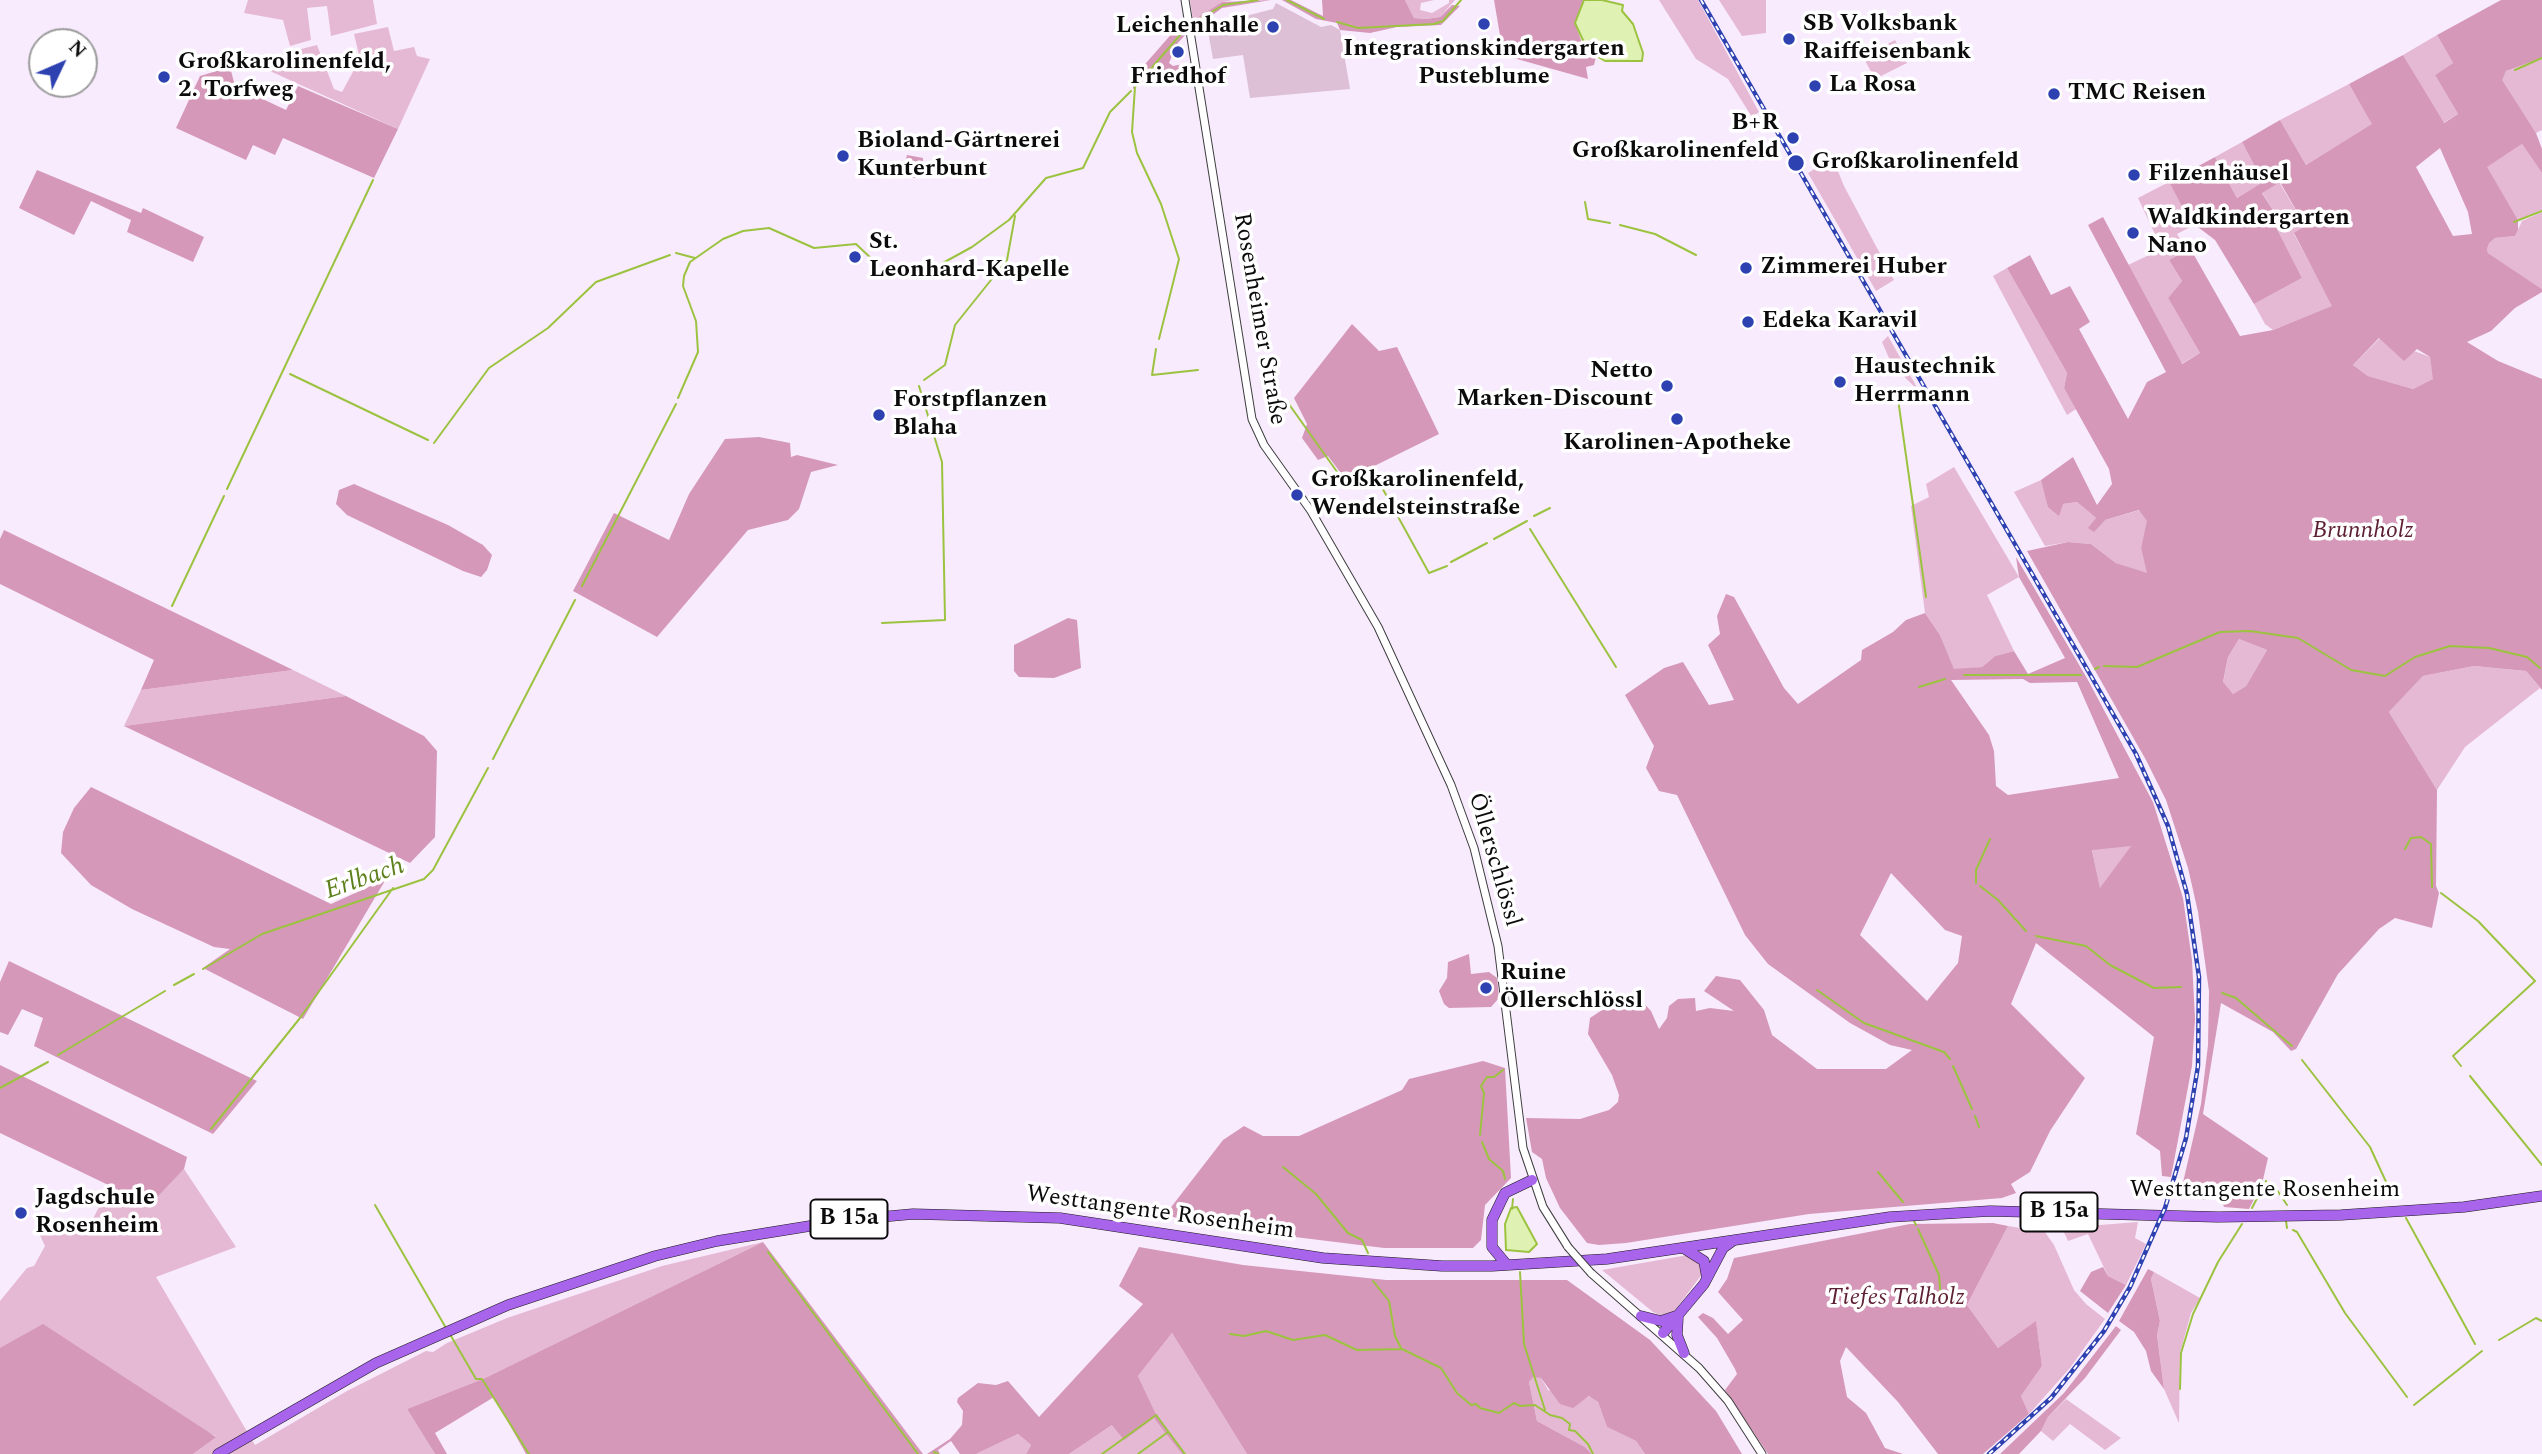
<!DOCTYPE html>
<html>
<head>
<meta charset="utf-8">
<style>
	body { margin:0 }
	#map { position:relative; width:2542px; height:1454px; overflow:hidden; background:#f8ebfe; font-family:Spectral,serif }
	canvas { display:block }
	.north { position:absolute; left:28px; top:28px; width:70px; height:70px; box-sizing:border-box; background:#fff; border:2px solid #9d9d9d; border-radius:50%; rotate:46deg; font-size:19px; font-weight:700; line-height:28px; text-align:center; color:#0b0b0b }
	.north::after { content:''; display:block; margin:auto; width:24px; height:32px; background:#2e41b1; clip-path:polygon(50% 0,100% 100%,50% 72%,0 100%) }
</style>
</head>
<body>
<div id="map">
<canvas width="2542" height="1454"></canvas>
<div class="north">N</div>
</div>
<script>
const context = document.querySelector('canvas').getContext('2d');
context.lineJoin = 'round';
function paint(path, color) {
  context.fillStyle = color;
  context.fill(path, 'evenodd');
}
function shape(rows) {
  const path = new Path2D();
  for (const r of rows) {
    path.moveTo(r[0], r[1]);
    for (let i = 2; i < r.length; i += 2) path.lineTo(r[i], r[i + 1]);
  }
  return path;
}
function stroke(path, color, width, dash) {
  context.strokeStyle = color;
  context.lineWidth = width;
  context.lineCap = dash ? 'butt' : 'round';
  context.setLineDash(dash || []);
  context.stroke(path);
}
function write(font, color, halo, rows, align = 'center') {
  context.font = font + ' Spectral,serif';
  context.lineWidth = 7;
  context.setLineDash([]);
  context.textBaseline = 'middle';
  context.strokeStyle = halo;
  context.fillStyle = color;
  for (const [text, x, y, turn = 0] of rows) {
    context.save();
    context.translate(x, y);
    context.rotate((+turn || 0) * Math.PI / 180);
    context.textAlign = isNaN(turn) ? turn : align;
    if (halo) context.strokeText(text, 0, 0);
    context.fillText(text, 0, 0);
    context.restore();
  }
}
paint(shape([
	[248,0,373,0,377,24,331,36,327,6,307,8,311,40,290,46,283,20,244,13],
	[1190,0,1233,0,1222,2,1193,20],
	[1405,0,1434,0,1421,3,1420,10,1432,13,1449,3,1449,0,1455,0,1440,17,1426,19,1414,18],
	[1659,0,1698,0,1759,112,1752,117,1728,79,1696,59],
	[1719,0,1766,0,1766,33,1742,36],
	[388,27,394,51,414,47,417,56,430,59,398,129,250,62,317,45,334,89,342,92,360,59,354,34],
	[2437,35,2453,63,2435,75,2458,114,2443,123,2403,55],
	[1895,40,1907,63,1875,79,1863,57],
	[2542,58,2542,130,2536,133,2501,80,2506,71],
	[2349,84,2373,124,2306,165,2280,120],
	[2242,142,2263,182,2237,198,2215,157],
	[2522,144,2542,173,2542,210,2518,220,2486,167],
	[1829,149,1844,186,1894,280,1876,291,1808,173,1826,162,1823,155],
	[2169,182,2194,225,2177,234,2186,250,2169,260,2182,281,2168,298,2200,353,2181,364,2128,265,2162,249,2138,198],
	[2279,182,2305,226,2294,234,2333,306,2273,330,2265,324,2254,304,2302,278,2274,223,2278,219,2262,192],
	[2542,212,2542,289,2488,253,2487,249,2488,243,2495,238,2515,236,2522,221],
	[2007,268,2067,373,2064,388,2076,409,2067,415,1993,276],
	[1888,336,1919,391,1892,365,1882,342],
	[2380,338,2430,357,2434,379,2413,389,2368,376,2353,365],
	[1954,467,2019,577,1987,595,2014,651,1995,656,1982,667,1954,670,1940,635,1925,613,1911,506,1929,497,1926,484],
	[2041,480,2048,498,2063,504,2077,502,2096,518,2105,520,2140,510,2148,521,2141,548,2148,574,2116,563,2091,544,2068,542,2045,546,2014,492],
	[2239,639,2267,650,2246,686,2233,694,2223,683,2228,657],
	[2474,666,2526,671,2540,688,2465,747,2437,790,2389,712,2423,676],
	[293,670,346,696,124,726,141,690],
	[2132,845,2100,889,2092,849],
	[184,1169,236,1247,156,1277,255,1445,347,1391,426,1351,433,1352,447,1343,507,1318,662,1266,763,1242,485,1378,407,1409,435,1454,193,1454,216,1436,0,1348,0,1301,27,1268,34,1266,45,1246,39,1233,45,1218,86,1232,110,1186,150,1205],
	[2138,1222,2135,1238,2146,1244,2126,1285,2108,1276,2088,1234,2068,1241,2062,1228],
	[2008,1226,2045,1232,2054,1245,2074,1290,2086,1304,2105,1319,2070,1368,2029,1414,2021,1396,2042,1366,2036,1322,1998,1348,1967,1305],
	[1688,1255,1702,1265,1703,1273,1672,1314,1660,1315,1653,1312,1602,1270],
	[2154,1272,2200,1298,2191,1313,2180,1353,2179,1423,2164,1389,2157,1335,2160,1321,2151,1279],
	[1172,1333,1247,1454,1186,1454,1155,1412,1138,1376],
	[1533,1376,1541,1378,1548,1390,1581,1401,1590,1396,1598,1402,1607,1427,1636,1441,1645,1454,1592,1454,1585,1447,1537,1421,1529,1382],
	[2066,1399,2121,1438,2105,1450,2070,1424,2053,1441,2041,1431,2048,1417],
	[1155,1418,1182,1454,1069,1454,1112,1425],
	[1018,1434,1031,1445,1026,1454,976,1454]
]), '#e5b8d4');
paint(shape([
	[1271,0,1222,8,1194,29,1193,20,1222,2],
	[1282,0,1291,0,1323,16,1322,0,1405,0,1414,18,1426,19,1440,17,1452,5,1460,6,1441,25,1397,27,1370,33,1340,30,1337,23,1316,19],
	[1494,0,1584,0,1575,23,1582,43,1596,57,1594,65,1586,67,1588,79,1510,57,1503,53],
	[2501,0,2542,0,2542,58,2506,71,2502,80,2536,133,2542,149,2542,173,2522,144,2487,167,2518,220,2518,230,2515,236,2495,238,2489,243,2487,249,2488,253,2542,289,2542,292,2515,308,2491,331,2467,342,2498,361,2542,379,2542,690,2526,671,2474,666,2423,676,2389,712,2437,790,2436,886,2439,893,2432,928,2395,918,2379,929,2338,974,2296,1049,2291,1051,2273,1032,2221,1003,2203,1114,2268,1158,2262,1184,2249,1209,2224,1207,2220,1195,2203,1200,2189,1187,2182,1187,2201,1104,2208,1045,2209,991,2198,912,2188,868,2166,800,2146,760,2027,551,2068,542,2091,544,2116,563,2147,573,2141,548,2147,521,2139,510,2105,520,2094,532,2088,528,2096,518,2077,502,2063,504,2059,516,2048,507,2041,480,2073,457,2097,505,2112,484,2109,469,2064,388,2067,373,2007,268,2030,255,2051,295,2070,286,2090,322,2079,329,2128,419,2147,382,2166,372,2088,225,2103,217,2182,364,2200,353,2168,298,2182,281,2169,260,2190,248,2240,336,2273,330,2332,306,2294,233,2305,226,2280,182,2262,193,2279,220,2274,223,2302,278,2254,304,2215,240,2190,221,2169,182,2215,157,2237,198,2263,182,2242,142,2280,120,2306,165,2372,124,2349,84,2403,55,2444,123,2458,114,2435,75,2453,63,2437,35],
	[2440,148,2468,212,2472,234,2453,236,2416,167],
	[2379,338,2404,361,2417,349,2430,357,2433,379,2413,389,2368,376,2353,365],
	[2239,639,2267,650,2246,686,2233,694,2223,682,2228,657],
	[1181,23,1185,24,1187,33,1177,44,1169,63,1173,66,1187,63,1190,69,1147,79,1133,89,1133,78],
	[230,67,235,86,286,110,298,86,398,129,374,178,283,138,275,155,253,145,246,160,176,128,200,76],
	[907,155,923,158,922,178,901,178],
	[37,170,141,213,143,208,204,237,193,262,127,232,131,220,91,201,74,235,19,208],
	[1352,324,1379,351,1397,347,1439,434,1346,480,1328,456,1318,460,1302,438,1307,424,1294,398],
	[759,437,790,443,791,457,797,455,838,465,811,472,799,509,788,520,748,530,657,637,573,591,614,513,669,540,689,494,725,439],
	[354,484,448,525,483,545,492,555,487,570,481,577,463,571,347,515,336,504,339,490],
	[4,530,248,648,293,670,141,690,154,660,0,584,0,539],
	[2016,557,2088,680,2153,802,2183,898,2192,960,2195,1019,2192,1066,2171,1177,2162,1176,2160,1151,2136,1134,2154,1037,2036,943,2011,1004,2085,1078,2050,1131,2030,1172,2011,1184,2016,1193,2002,1198,1809,1214,1626,1243,1599,1245,1587,1243,1560,1208,1546,1178,1542,1159,1532,1152,1526,1118,1580,1119,1609,1110,1618,1102,1619,1095,1612,1075,1588,1034,1590,1018,1602,1010,1631,999,1640,999,1651,1011,1659,1029,1667,1018,1669,1006,1678,999,1695,998,1696,1011,1710,1008,1734,1011,1704,991,1716,976,1740,980,1764,1010,1772,1035,1817,1069,1886,1069,1912,1050,1890,1045,1850,1023,1768,964,1745,935,1677,795,1659,791,1646,768,1654,746,1625,695,1664,668,1683,662,1709,705,1734,700,1708,645,1720,634,1717,616,1726,594,1734,597,1784,688,1798,704,1861,660,1862,650,1893,632,1906,620,1925,613,1940,635,1954,669,1982,667,1995,656,2014,651,2028,674,2065,658,2019,577],
	[2023,679,2030,683,2077,682,2119,778,2008,795,1996,786,1994,751,1989,735,1951,680],
	[2131,846,2100,888,2092,850],
	[1891,873,1945,930,1962,936,1958,963,1927,1001,1860,935],
	[1068,618,1077,620,1081,668,1054,678,1019,677,1014,671,1014,645],
	[346,696,424,736,437,751,435,837,410,863,124,726],
	[91,787,331,904,386,879,303,1019,203,968,230,949,214,947,132,909,91,885,61,853,63,832,74,808],
	[1469,954,1471,974,1489,972,1497,978,1499,998,1491,1007,1449,1008,1444,1004,1439,991,1447,978,1448,962],
	[9,961,257,1081,213,1134,34,1046,43,1018,22,1009,8,1035,0,1032,0,982],
	[1483,1061,1505,1068,1511,1178,1485,1205,1481,1240,1473,1248,1384,1248,1214,1227,1165,1215,1223,1140,1244,1126,1263,1136,1299,1136,1402,1090,1409,1079],
	[0,1065,187,1157,184,1169,150,1205,0,1133],
	[1993,1223,2008,1226,1967,1305,1998,1348,2036,1321,2042,1366,2021,1396,2029,1414,1983,1454,1938,1454,1898,1402,1846,1347,1840,1361,1847,1397,1866,1413,1885,1448,1903,1454,1768,1454,1725,1390,1737,1374,1735,1369,1717,1338,1698,1317,1703,1313,1713,1318,1728,1334,1743,1320,1718,1292,1727,1279,1734,1258,1910,1224],
	[763,1242,923,1454,526,1454,494,1397,435,1433,447,1454,435,1454,407,1409,485,1378],
	[1139,1247,1243,1265,1386,1280,1567,1280,1650,1340,1716,1411,1742,1454,1645,1454,1636,1441,1607,1427,1598,1402,1589,1396,1573,1408,1560,1404,1541,1378,1533,1377,1529,1382,1537,1421,1585,1447,1592,1454,1247,1454,1172,1333,1138,1376,1155,1412,1186,1454,1182,1454,1154,1418,1124,1440,1112,1425,1069,1454,1026,1454,1031,1445,1018,1434,976,1454,960,1454,951,1441,938,1450,940,1454,927,1454,950,1439,962,1425,963,1411,957,1402,958,1398,978,1383,996,1385,1008,1381,1039,1417,1143,1304,1119,1286],
	[2103,1267,2108,1276,2126,1285,2108,1313,2080,1291,2091,1272],
	[2148,1269,2154,1272,2151,1279,2160,1321,2157,1335,2164,1389,2151,1371,2146,1351,2134,1332,2119,1321],
	[43,1324,216,1437,193,1454,0,1454,0,1348],
	[2116,1326,2121,1330,2085,1378,2048,1417,2041,1431,2019,1454,2000,1454,2064,1393]
]), '#d598b9');
paint(shape([
	[1276,3,1321,27,1331,25,1340,30,1350,89,1250,98,1243,55,1213,59,1207,26,1273,9]
]), '#ddbfd6');
const water = shape([
	[1584,0,1602,0,1623,5,1622,11,1633,24,1643,53,1642,61,1605,61,1588,51,1575,23,1584,0],
	[1517,1207,1537,1244,1529,1252,1506,1250,1505,1224,1511,1208,1517,1207]
]);
paint(water, '#e0f1b4');
stroke(water, '#9cc340', 2);
stroke(shape([
	[1287,0,1324,19],
	[1337,22,1358,28,1434,24,1443,21,1461,0],
	[1192,24,1223,5,1258,0],
	[2515,70,2542,58],
	[1585,202,1588,219,1610,223],
	[2514,222,2542,211],
	[1620,225,1655,234,1696,255],
	[676,253,695,258],
	[884,269,891,273,930,270,972,247,1009,220,1046,178,1083,168,1110,112,1131,91],
	[1159,339,1179,259,1161,204,1137,153,1132,132,1135,87,1187,27],
	[1156,349,1152,375,1198,370],
	[290,374,428,440],
	[924,380,945,365,955,325,1007,260,1015,216],
	[678,398,698,352,696,321,683,286,684,276,690,262,723,239,743,231,769,228,814,248,856,244,874,261],
	[1898,399,1926,597],
	[1286,400,1340,476],
	[434,443,489,368,548,328,596,282,670,255],
	[1374,473,1429,573,1447,566],
	[1345,478,1371,467],
	[227,489,373,180],
	[1534,516,1550,508],
	[1530,529,1616,667],
	[1494,539,1527,521],
	[1451,562,1487,543],
	[582,586,676,404],
	[172,606,224,496],
	[882,623,945,620,942,462,919,386],
	[2104,666,2137,667,2220,632,2250,631,2298,638,2351,670,2385,676,2415,657,2450,646,2489,648,2527,657,2540,668],
	[2095,669,2099,667],
	[1964,675,2081,675],
	[1919,687,1945,679],
	[493,759,575,600],
	[2405,849,2411,838,2421,837,2431,844,2432,887],
	[1976,883,1976,870,1990,839],
	[1980,886,1998,900,2026,931],
	[2441,893,2478,921,2535,981,2453,1056,2461,1066],
	[2036,936,2086,946,2110,965,2154,988,2181,987],
	[203,969,262,934,424,879,433,870,488,768],
	[174,985,194,974],
	[1817,990,1864,1023,1944,1052,1950,1059],
	[2222,993,2236,998,2292,1046],
	[58,1055,165,991],
	[2302,1060,2370,1147,2393,1197],
	[1953,1066,1972,1109],
	[2470,1076,2542,1165],
	[0,1088,48,1062],
	[1975,1116,1979,1127],
	[211,1129,300,1018,393,888],
	[1480,1135,1484,1093,1481,1086,1487,1077,1494,1077,1503,1070],
	[1482,1142,1489,1159,1503,1171,1505,1179],
	[1283,1167,1316,1194,1348,1233,1362,1240,1368,1253],
	[1878,1172,1903,1202],
	[2273,1184,2287,1205],
	[375,1205,446,1328],
	[2252,1208,2266,1181],
	[1512,1209,1513,1199],
	[2406,1218,2475,1344],
	[1914,1221,1916,1225],
	[2286,1221,2287,1228],
	[1918,1229,1939,1275,1941,1299],
	[2293,1230,2297,1232,2345,1313,2407,1397],
	[768,1252,918,1454],
	[1520,1272,1524,1344,1545,1410],
	[1373,1281,1389,1301,1395,1336,1401,1348],
	[1230,1334,1244,1336,1266,1331,1293,1340,1325,1335,1357,1350,1402,1349,1441,1368,1457,1393,1471,1405,1476,1404,1480,1408,1499,1413,1514,1403,1520,1406,1535,1405,1550,1415,1562,1418,1570,1424,1569,1430,1575,1431,1588,1444,1593,1454],
	[451,1336,476,1379,482,1379,529,1454],
	[2499,1340,2536,1318,2542,1321],
	[2180,1389,2181,1353,2193,1314,2218,1262,2242,1224],
	[2414,1405,2482,1351],
	[934,1452,938,1454],
	[1102,1454,1156,1415,1185,1454],
	[1138,1454,1168,1432]
]), '#9cc340', 2);
const tertiary = shape([
	[1185,0,1252,419,1264,445,1311,511,1378,627,1451,785,1474,848,1498,946,1523,1148,1543,1207,1568,1247],
	[1591,1273,1699,1368,1728,1401,1762,1454]
]);
const trunk = shape([
	[1685,1249,1704,1261,1707,1278],
	[1507,1265,1492,1247,1492,1220,1505,1193,1532,1180],
	[1641,1316,1661,1321,1676,1316],
	[1678,1318,1677,1335,1684,1353],
	[1663,1333,1704,1284,1723,1248,1734,1240],
	[218,1454,376,1363,508,1305,655,1256,717,1241,847,1220,913,1214,1060,1218,1323,1258,1442,1266,1492,1266,1607,1259,1890,1217,1990,1211,2218,1217,2341,1215,2464,1207,2542,1196]
]);
stroke(tertiary, '#3e3e3e', 9);
stroke(trunk, '#1c1c1c', 11);
stroke(tertiary, '#fff', 7);
stroke(trunk, '#a964ec', 10);
const rail = shape([
	[1701,0,2136,754,2168,826,2187,894,2199,977,2198,1066,2186,1138,2165,1208,2130,1287,2104,1331,2051,1398,1989,1454]
]);
stroke(rail, '#2e41b1', 4.5);
stroke(rail, '#fff', 2, [5]);
const tertiaryBridge = shape([
	[1568,1247,1591,1273]
]);
stroke(tertiaryBridge, '#3e3e3e', 9, []);
stroke(tertiaryBridge, '#fff', 7);
for (const [x, y, r, color] of [
	[1484,24,7,"#2e41b1"],
	[1273,27,7,"#2e41b1"],
	[1789,39,7,"#2e41b1"],
	[1178,52,7,"#2e41b1"],
	[164,77,7,"#2e41b1"],
	[1815,86,7,"#2e41b1"],
	[2054,94,7,"#2e41b1"],
	[1793,138,7,"#2e41b1"],
	[843,156,7,"#2e41b1"],
	[1796,163,9,"#2e41b1"],
	[2134,175,7,"#2e41b1"],
	[2133,233,7,"#2e41b1"],
	[855,257,7,"#2e41b1"],
	[1746,268,7,"#2e41b1"],
	[1748,322,7,"#2e41b1"],
	[1840,382,7,"#2e41b1"],
	[1667,386,7,"#2e41b1"],
	[879,415,7,"#2e41b1"],
	[1677,419,7,"#2e41b1"],
	[1297,495,7,"#2e41b1"],
	[1486,988,7,"#2e41b1"],
	[21,1213,7,"#2e41b1"]
]) {
  const dot = new Path2D();
  dot.arc(x, y, r, 0, 2 * Math.PI);
  context.fillStyle = color;
  context.fill(dot);
  stroke(dot, '#fff', 2.5);
}
for (const [x, y, w] of [
	[2059,1212,77],
	[849,1219,77]
]) {
  const box = new Path2D();
  box.roundRect(x - w / 2, y - 19.5, w, 39, 5);
  context.fillStyle = '#fff';
  context.fill(box);
  stroke(box, '#0b0b0b', 2);
}
write('bold 23px', '#0b0b0b', null, [
	["B 15a",2059,1212],
	["B 15a",849,1219]
]);
write('bold 24px', '#0b0b0b', '#fff', [
	["SB Volksbank",1803,25],
	["Raiffeisenbank",1803,53],
	["Leichenhalle",1259,27,"right"],
	["Integrationskindergarten",1484,50,"center"],
	["Pusteblume",1484,78,"center"],
	["Großkarolinenfeld,",178,63],
	["2. Torfweg",178,91],
	["Friedhof",1178,78,"center"],
	["La Rosa",1829,86],
	["TMC Reisen",2068,94],
	["B+R",1779,124,"right"],
	["Großkarolinenfeld",1779,152,"right"],
	["Bioland-Gärtnerei",857,142],
	["Kunterbunt",857,170],
	["Großkarolinenfeld",1812,163],
	["Filzenhäusel",2148,175],
	["Waldkindergarten",2147,219],
	["Nano",2147,247],
	["St.",869,243],
	["Leonhard-Kapelle",869,271],
	["Zimmerei Huber",1760,268],
	["Edeka Karavil",1762,322],
	["Haustechnik",1854,368],
	["Herrmann",1854,396],
	["Netto",1653,372,"right"],
	["Marken-Discount",1653,400,"right"],
	["Forstpflanzen",893,401],
	["Blaha",893,429],
	["Karolinen-Apotheke",1677,444,"center"],
	["Großkarolinenfeld,",1311,481],
	["Wendelsteinstraße",1311,509],
	["Ruine",1500,974],
	["Öllerschlössl",1500,1002],
	["Jagdschule",35,1199],
	["Rosenheim",35,1227]
], 'left');
write('24px', '#0b0b0b', '#fff', [
	["Rosenheimer Straße",1258,319,80],
	["Öllerschlössl",1493,860,74],
	["Westtangente Rosenheim",2265,1191],
	["Westtangente Rosenheim",1160,1214,8]
]);
write('italic 24px', '#5e2134', '#fff', [
	["Brunnholz",2363,532],
	["Tiefes Talholz",1896,1299]
]);
write('italic 26px', '#5e801c', '#fff', [
	["Erlbach",365,880,-19]
]);
</script>
</body>
</html>
